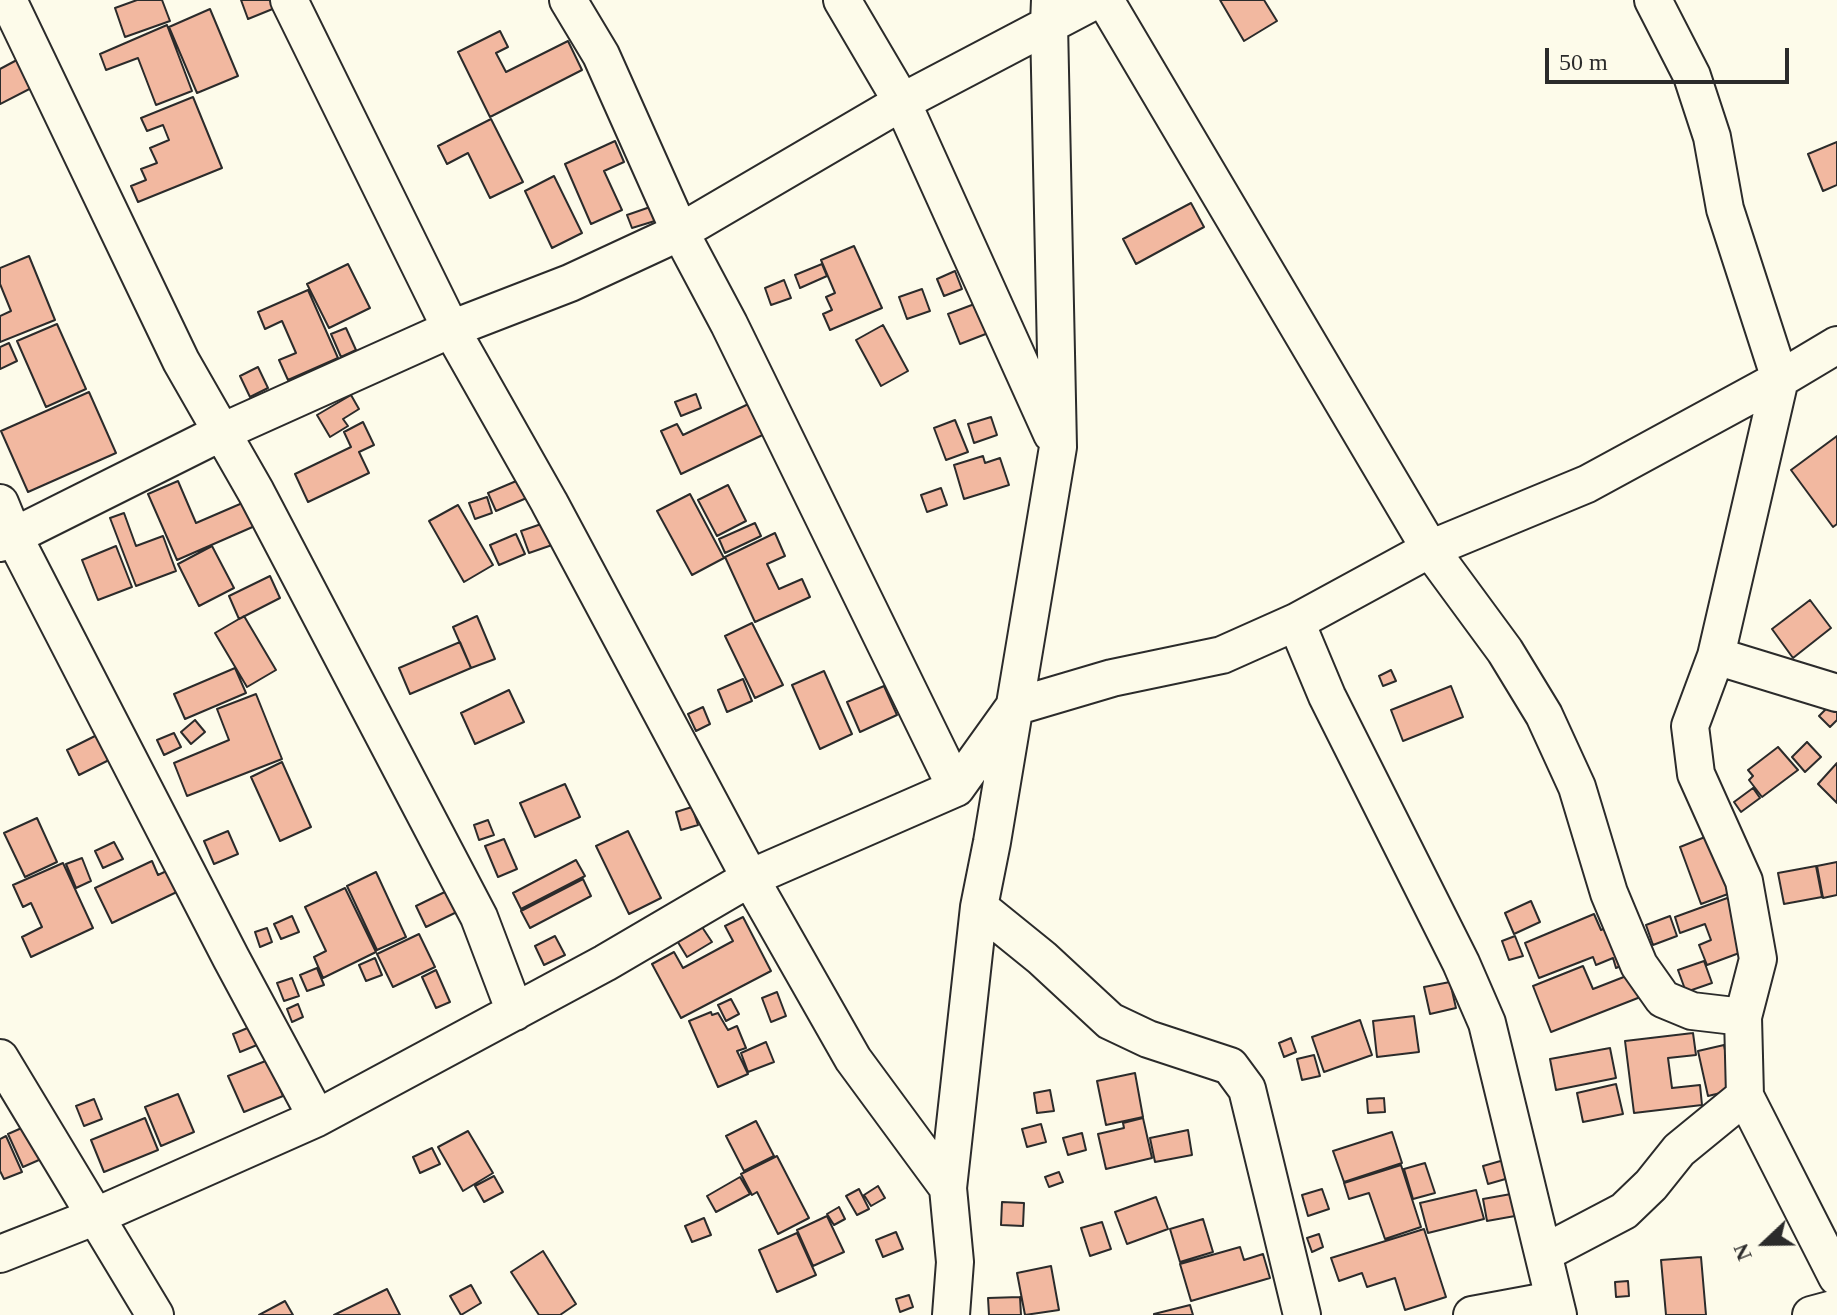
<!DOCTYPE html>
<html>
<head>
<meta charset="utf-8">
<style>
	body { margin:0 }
	#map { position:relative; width:1837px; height:1315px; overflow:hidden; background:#fdfbea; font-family:"Times New Roman",serif }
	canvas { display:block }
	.north { position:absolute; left:1725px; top:1203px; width:80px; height:80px; -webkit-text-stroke:6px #fdfbea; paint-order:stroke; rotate:248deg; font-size:22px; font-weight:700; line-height:32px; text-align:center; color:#2b2b2b }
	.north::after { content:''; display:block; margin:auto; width:28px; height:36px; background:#2b2b2b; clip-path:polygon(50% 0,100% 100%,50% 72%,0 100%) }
	.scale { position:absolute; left:1545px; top:48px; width:244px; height:36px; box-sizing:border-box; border:4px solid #2b2b2b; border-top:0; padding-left:10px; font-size:24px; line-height:28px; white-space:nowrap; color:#2b2b2b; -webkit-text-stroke:6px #fdfbea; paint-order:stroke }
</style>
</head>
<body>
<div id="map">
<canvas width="1837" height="1315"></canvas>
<div class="north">N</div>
<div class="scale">50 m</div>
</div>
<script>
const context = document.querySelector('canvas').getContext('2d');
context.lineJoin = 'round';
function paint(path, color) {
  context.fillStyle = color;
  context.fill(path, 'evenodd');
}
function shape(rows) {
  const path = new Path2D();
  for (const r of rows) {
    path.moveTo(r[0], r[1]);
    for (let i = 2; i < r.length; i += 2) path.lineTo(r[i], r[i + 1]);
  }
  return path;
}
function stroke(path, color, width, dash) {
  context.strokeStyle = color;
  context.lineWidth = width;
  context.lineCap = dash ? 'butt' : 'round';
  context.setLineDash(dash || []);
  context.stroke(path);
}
const building = shape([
	[137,0,162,0,170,21,125,37,115,8,137,0],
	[241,0,278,0,280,6,248,19,241,0],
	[1220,0,1264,0,1277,21,1244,41,1220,0],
	[210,9,238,76,197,93,169,27,210,9],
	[167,25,192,91,156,105,138,58,106,70,100,54,167,25],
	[500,31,508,47,496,53,506,72,568,41,582,70,490,117,458,52,500,31],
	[28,54,43,82,0,104,0,69,28,54],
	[193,97,222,168,138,202,131,186,146,180,141,169,157,163,150,148,169,140,163,125,147,131,141,118,193,97],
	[491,119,523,182,490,198,468,153,447,164,438,146,491,119],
	[615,141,624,162,604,171,622,210,591,224,565,164,615,141],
	[1837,142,1837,185,1823,191,1808,154,1837,142],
	[554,176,582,233,552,248,525,191,554,176],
	[1191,203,1204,227,1136,264,1123,239,1191,203],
	[653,206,658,220,632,228,627,215,653,206],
	[854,246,882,308,830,330,823,314,832,310,826,297,835,293,821,260,854,246],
	[29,256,55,320,0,342,0,316,11,311,0,284,0,268,29,256],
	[348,264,370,308,329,328,307,284,348,264],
	[822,264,827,276,800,288,795,275,822,264],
	[955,271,962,289,944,296,937,279,955,271],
	[784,280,791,298,771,305,765,288,784,280],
	[922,289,930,311,907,319,899,297,922,289],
	[308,290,338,358,288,380,279,360,296,353,282,321,265,329,258,312,308,290],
	[985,300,996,330,960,344,948,314,985,300],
	[57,324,86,389,46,407,17,341,57,324],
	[883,325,908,371,881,386,856,340,883,325],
	[346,328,356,350,341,357,331,334,346,328],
	[9,343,17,361,0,369,0,347,9,343],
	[258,367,268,388,250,397,240,376,258,367],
	[89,392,116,453,28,492,1,431,89,392],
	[696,394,701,408,681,416,675,402,696,394],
	[351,395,359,409,343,419,348,426,330,437,317,415,351,395],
	[759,399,773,430,681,474,661,431,677,424,683,435,759,399],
	[991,417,997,435,974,443,968,424,991,417],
	[955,420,968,452,946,460,934,428,955,420],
	[363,422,374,445,359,452,369,473,308,502,295,474,351,447,344,432,363,422],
	[1837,436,1837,524,1833,527,1791,470,1837,436],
	[983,456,985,463,1000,458,1009,485,964,499,954,465,983,456],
	[521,479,529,497,496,511,488,493,521,479],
	[178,481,196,523,254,498,264,522,177,560,148,494,178,481],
	[728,485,746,521,717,536,698,500,728,485],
	[941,488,947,505,927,512,921,495,941,488],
	[690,494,724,558,692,575,657,511,690,494],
	[487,497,492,513,475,519,469,503,487,497],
	[458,505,493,565,464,582,429,521,458,505],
	[124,513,136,546,163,536,176,571,136,586,110,518,124,513],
	[547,522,555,544,529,553,521,531,547,522],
	[755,523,761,536,725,553,719,539,755,523],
	[775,533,785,556,767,564,779,589,802,579,810,597,755,622,725,557,775,533],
	[516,534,525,554,499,565,490,545,516,534],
	[116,546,132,587,98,600,82,560,116,546],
	[212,546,234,588,199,606,178,564,212,546],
	[270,576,280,598,239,619,229,596,270,576],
	[1810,600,1831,628,1793,658,1772,629,1810,600],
	[244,616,276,670,247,687,215,633,244,616],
	[477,616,495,659,471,668,453,627,477,616],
	[752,623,783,685,755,698,725,636,752,623],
	[460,642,471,668,410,694,399,668,460,642],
	[235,668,246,693,185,719,174,694,235,668],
	[1391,670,1396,681,1383,686,1379,676,1391,670],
	[824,671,852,734,820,749,792,685,824,671],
	[743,679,752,701,727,712,718,690,743,679],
	[884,686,897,715,860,732,847,702,884,686],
	[1451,686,1463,717,1403,741,1391,710,1451,686],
	[509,690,524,722,475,744,461,713,509,690],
	[256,694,282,759,187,796,174,763,229,740,217,709,256,694],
	[1831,704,1837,711,1837,720,1830,727,1819,716,1831,704],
	[703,707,710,724,696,731,688,714,703,707],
	[195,720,205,732,191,744,181,732,195,720],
	[101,733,113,758,79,775,67,750,101,733],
	[174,733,181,747,164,755,157,740,174,733],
	[1807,742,1821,757,1805,772,1792,757,1807,742],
	[1778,747,1798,770,1762,797,1749,780,1753,776,1748,770,1778,747],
	[282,762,311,827,280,841,251,777,282,762],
	[1837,763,1837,803,1818,784,1837,763],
	[565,784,580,817,535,837,520,803,565,784],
	[1753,788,1760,798,1741,812,1734,802,1753,788],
	[692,807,698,825,681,830,676,812,692,807],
	[37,818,57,862,25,877,4,833,37,818],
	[488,820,494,835,479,840,474,825,488,820],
	[228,831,238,854,214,864,204,841,228,831],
	[628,831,661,898,629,914,596,846,628,831],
	[1715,833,1736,891,1701,904,1680,847,1715,833],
	[504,839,517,869,498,877,485,846,504,839],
	[114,842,123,859,103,868,95,851,114,842],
	[82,858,91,881,76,888,66,864,82,858],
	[576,860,585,876,521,909,513,893,576,860],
	[152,861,158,875,173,868,183,889,112,923,95,888,152,861],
	[1837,862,1837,895,1823,898,1817,866,1837,862],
	[63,863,93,928,31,957,22,937,42,927,31,903,23,907,13,885,63,863],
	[1816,866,1822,897,1784,904,1778,873,1816,866],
	[376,872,406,937,377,950,347,886,376,872],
	[583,879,591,896,530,928,521,911,583,879],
	[455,887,465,908,426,927,416,906,455,887],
	[345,888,376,952,323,978,314,957,326,951,305,907,345,888],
	[1730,897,1750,949,1707,965,1699,945,1711,940,1705,924,1680,933,1675,917,1730,897],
	[1531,901,1540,922,1514,934,1505,913,1531,901],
	[1594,914,1601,930,1615,924,1630,962,1616,968,1613,958,1596,965,1593,957,1539,978,1525,943,1594,914],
	[292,916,299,932,281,939,274,924,292,916],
	[1670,916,1677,936,1653,945,1646,925,1670,916],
	[743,917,771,971,681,1018,652,964,674,952,683,968,733,941,725,926,743,917],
	[700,924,712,942,687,957,676,939,700,924],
	[267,928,272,942,260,947,255,932,267,928],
	[419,934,435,967,393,987,377,954,419,934],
	[555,936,565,955,544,965,535,946,555,936],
	[1515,936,1523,956,1509,960,1502,941,1515,936],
	[375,958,382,975,366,981,359,965,375,958],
	[1704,961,1712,983,1686,992,1678,970,1704,961],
	[1583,966,1593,989,1634,973,1643,996,1551,1032,1533,986,1583,966],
	[317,968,324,985,307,991,300,975,317,968],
	[436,970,450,1002,436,1008,422,977,436,970],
	[292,978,299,996,284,1001,277,983,292,978],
	[1450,982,1456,1008,1430,1014,1424,987,1450,982],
	[777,992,786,1016,771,1022,762,998,777,992],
	[731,999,739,1014,726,1021,718,1005,731,999],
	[298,1004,303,1017,292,1022,287,1009,298,1004],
	[711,1012,712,1015,718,1013,728,1030,737,1026,746,1048,737,1051,748,1074,718,1087,689,1021,711,1012],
	[1414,1016,1419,1052,1377,1057,1373,1021,1414,1016],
	[1360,1020,1372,1055,1324,1072,1312,1037,1360,1020],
	[250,1027,257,1045,240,1052,233,1034,250,1027],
	[1693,1033,1696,1055,1668,1058,1672,1088,1700,1085,1702,1105,1634,1113,1625,1041,1693,1033],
	[1291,1038,1296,1052,1284,1057,1279,1043,1291,1038],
	[766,1042,774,1062,748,1072,741,1053,766,1042],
	[1724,1045,1733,1090,1708,1096,1698,1051,1724,1045],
	[1610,1048,1616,1078,1556,1090,1550,1059,1610,1048],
	[1314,1055,1320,1076,1302,1080,1297,1059,1314,1055],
	[268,1060,283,1096,244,1112,228,1076,268,1060],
	[1135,1073,1143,1117,1106,1125,1097,1081,1135,1073],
	[1616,1084,1623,1114,1583,1122,1577,1093,1616,1084],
	[1050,1090,1054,1111,1037,1113,1034,1093,1050,1090],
	[178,1094,194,1132,161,1146,145,1107,178,1094],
	[1384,1098,1385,1112,1368,1113,1367,1099,1384,1098],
	[94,1099,102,1119,84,1126,76,1106,94,1099],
	[145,1118,158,1150,104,1172,91,1140,145,1118],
	[1143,1118,1152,1158,1106,1169,1098,1134,1124,1128,1123,1123,1143,1118],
	[756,1121,774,1156,744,1171,726,1136,756,1121],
	[33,1123,48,1156,23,1167,8,1134,33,1123],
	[1041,1124,1046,1142,1027,1147,1022,1129,1041,1124],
	[1188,1130,1192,1155,1155,1162,1150,1138,1188,1130],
	[468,1131,493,1173,463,1191,438,1147,468,1131],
	[1392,1132,1402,1163,1344,1182,1333,1151,1392,1132],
	[1082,1133,1086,1150,1068,1155,1063,1138,1082,1133],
	[6,1136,22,1172,4,1179,0,1171,0,1139,6,1136],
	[432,1148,440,1164,420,1173,413,1157,432,1148],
	[777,1156,809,1218,778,1234,757,1192,752,1195,741,1174,777,1156],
	[1504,1160,1509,1178,1488,1184,1483,1166,1504,1160],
	[1425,1163,1435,1193,1413,1199,1404,1169,1425,1163],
	[1401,1165,1421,1227,1385,1239,1369,1193,1349,1199,1344,1183,1401,1165],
	[1059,1172,1063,1182,1049,1187,1045,1177,1059,1172],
	[494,1176,503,1192,484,1202,475,1186,494,1176],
	[740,1177,750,1194,716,1212,707,1196,740,1177],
	[878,1186,885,1198,871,1206,864,1195,878,1186],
	[859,1189,869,1209,857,1215,846,1196,859,1189],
	[1322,1189,1329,1209,1308,1216,1302,1195,1322,1189],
	[1476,1190,1484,1219,1428,1233,1420,1203,1476,1190],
	[1511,1194,1515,1216,1487,1221,1483,1199,1511,1194],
	[1156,1197,1168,1229,1127,1244,1115,1212,1156,1197],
	[1002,1202,1024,1203,1023,1226,1001,1225,1002,1202],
	[839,1207,845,1219,834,1225,827,1214,839,1207],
	[827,1216,844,1252,813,1266,797,1230,827,1216],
	[704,1218,711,1235,692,1242,685,1226,704,1218],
	[1203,1219,1213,1252,1180,1262,1170,1229,1203,1219],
	[1102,1222,1111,1249,1090,1256,1081,1228,1102,1222],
	[1424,1229,1446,1297,1405,1310,1395,1278,1367,1287,1362,1273,1339,1281,1331,1258,1424,1229],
	[896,1232,903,1249,883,1257,876,1240,896,1232],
	[797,1233,816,1275,777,1292,759,1250,797,1233],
	[1319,1234,1323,1247,1312,1252,1307,1238,1319,1234],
	[1240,1247,1244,1260,1263,1254,1270,1278,1191,1301,1180,1264,1240,1247],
	[543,1251,576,1304,560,1315,539,1315,511,1272,543,1251],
	[1701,1257,1706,1315,1666,1315,1661,1260,1701,1257],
	[1051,1266,1059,1310,1025,1315,1017,1273,1051,1266],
	[1628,1281,1629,1296,1616,1297,1615,1282,1628,1281],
	[471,1285,481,1303,461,1315,450,1296,471,1285],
	[387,1289,400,1315,334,1315,387,1289],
	[909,1295,913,1307,900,1312,896,1299,909,1295],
	[1020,1297,1021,1315,989,1315,988,1298,1020,1297],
	[285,1301,293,1315,259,1315,285,1301],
	[1190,1305,1193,1315,1154,1315,1154,1314,1190,1305]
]);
paint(building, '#f2b8a0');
stroke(building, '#2b2b2b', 2);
const minor = shape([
	[8,0,181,361,256,492,479,917,515,1012],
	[289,0,451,329,549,502,750,878,853,1059,948,1188],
	[568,0,601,55,680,232,729,324,956,788],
	[842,0,902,102,1052,434],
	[1105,0,1430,549,1505,651,1544,715,1577,787,1609,893,1639,965,1663,999,1692,1011,1743,1017],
	[0,503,14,537,231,958,317,1118],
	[0,543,222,432,451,329,570,283,680,232,902,102,1096,0],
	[1296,622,1327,696,1461,963,1487,1023,1558,1315],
	[1716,656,1837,693],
	[979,907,1042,958,1110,1021,1148,1039,1230,1066,1247,1089,1302,1315],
	[0,1058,155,1315],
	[1745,1096,1837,1277],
	[1544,1253,1624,1211,1651,1185,1679,1150,1745,1096,1743,1017,1758,959,1744,881,1696,774,1690,726,1716,656,1780,379,1725,209,1712,137,1692,76,1653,0],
	[0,1254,94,1217,317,1118,605,963,750,878,956,788,1014,707,1112,678,1222,655,1296,622,1430,549,1587,484,1780,379,1837,345],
	[951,1315,955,1262,948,1188,979,907,992,842,1058,447,1049,24,1050,0],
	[1472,1315,1553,1300],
	[1811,1315,1837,1308]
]);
stroke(minor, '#2b2b2b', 40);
stroke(minor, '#fdfbea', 36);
</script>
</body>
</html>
